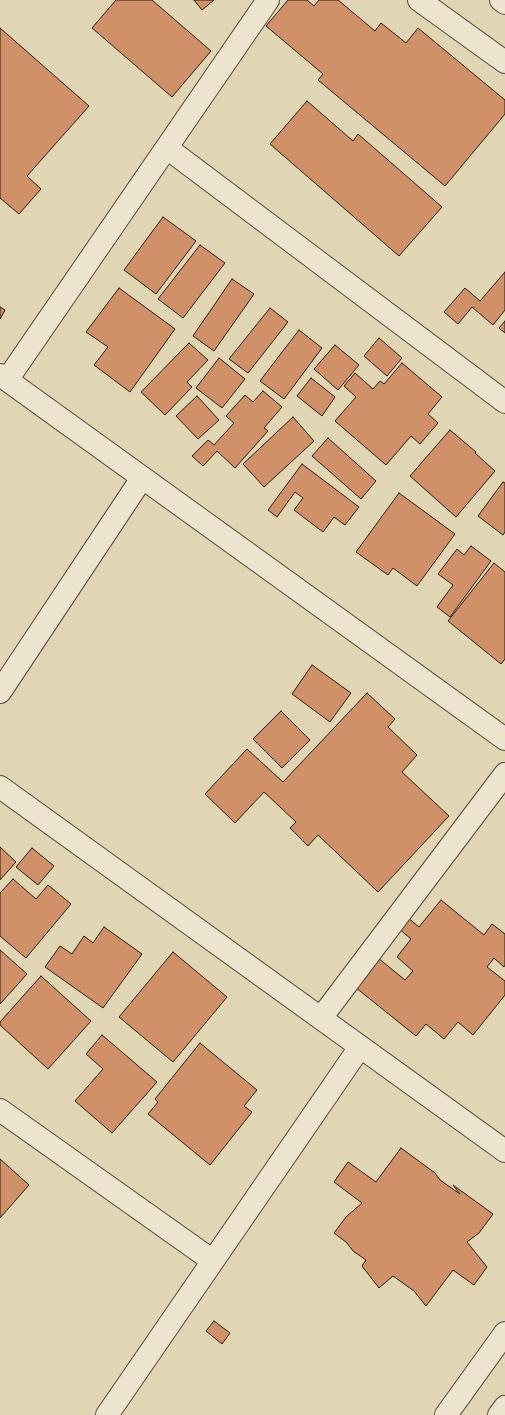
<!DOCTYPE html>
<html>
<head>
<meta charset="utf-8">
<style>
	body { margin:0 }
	canvas { display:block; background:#e1d6b3 }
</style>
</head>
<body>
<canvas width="505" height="1415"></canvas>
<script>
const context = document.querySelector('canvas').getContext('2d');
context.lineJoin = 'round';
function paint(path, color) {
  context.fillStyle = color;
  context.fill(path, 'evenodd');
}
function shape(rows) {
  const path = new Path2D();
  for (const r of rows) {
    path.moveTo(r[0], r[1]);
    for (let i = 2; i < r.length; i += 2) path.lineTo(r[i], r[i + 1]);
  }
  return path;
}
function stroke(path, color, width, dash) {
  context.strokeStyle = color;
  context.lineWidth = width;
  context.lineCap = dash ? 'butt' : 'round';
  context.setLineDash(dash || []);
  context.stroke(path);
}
const building = shape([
	[116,0,152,0,211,51,172,97,92,28,116,0],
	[194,0,214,0,202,10,194,0],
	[288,0,307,0,314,6,319,0,338,0,375,31,381,23,406,43,418,28,505,100,505,114,445,186,318,80,323,74,266,26,288,0],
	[0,28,89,106,27,176,41,189,19,214,0,198,0,28],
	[307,101,353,141,358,134,442,207,399,256,270,144,307,101],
	[163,217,196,241,156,294,124,270,163,217],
	[200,245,225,263,183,318,158,299,200,245],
	[505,272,505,310,493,325,472,307,458,324,444,312,465,288,480,301,505,272],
	[232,279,254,294,214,351,193,336,232,279],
	[119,288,175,329,130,392,94,365,108,347,86,332,119,288],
	[0,307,5,310,0,319,0,307],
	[270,308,288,322,248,373,229,359,270,308],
	[505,321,505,333,499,328,505,321],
	[299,330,322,348,284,399,260,381,299,330],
	[379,338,402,358,387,376,364,356,379,338],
	[189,343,208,360,187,382,192,387,165,415,141,392,189,343],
	[335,345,359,365,338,390,314,369,335,345],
	[219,358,245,379,222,408,196,388,219,358],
	[402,363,442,397,428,414,438,423,420,444,411,436,386,465,335,421,356,397,344,386,355,373,373,389,380,381,384,384,402,363],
	[311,378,335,397,322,416,297,396,311,378],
	[263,391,282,407,264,428,268,431,235,468,217,451,203,466,192,456,208,440,214,445,234,423,226,416,245,395,253,402,263,391],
	[197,396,219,420,198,439,176,416,197,396],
	[293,417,314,441,264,487,243,464,293,417],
	[450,430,476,452,475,453,495,471,456,517,410,476,450,430],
	[328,438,376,481,361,499,312,456,328,438],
	[302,464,359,507,345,525,334,517,323,532,294,510,303,498,295,492,277,517,268,510,302,464],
	[503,482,505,483,505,532,503,535,478,516,503,482],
	[399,493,455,534,417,586,393,568,388,575,356,552,399,493],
	[471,546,491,561,450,617,437,607,453,585,438,574,457,549,464,555,471,546],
	[494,563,505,572,505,659,501,664,448,621,494,563],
	[312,665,351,693,330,722,292,694,312,665],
	[367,693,395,719,388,727,417,755,402,772,449,816,378,892,318,835,308,846,290,828,296,822,264,792,235,823,205,794,247,749,283,782,367,693],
	[281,711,310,740,282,768,253,739,281,711],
	[0,847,16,862,0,880,0,847],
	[32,848,54,866,38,885,16,867,32,848],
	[13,879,36,899,48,885,71,904,26,958,0,936,0,893,13,879],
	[441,900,484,935,492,924,505,934,505,965,504,967,494,958,487,967,505,981,505,995,473,1035,458,1022,444,1039,426,1024,416,1036,355,987,378,958,405,980,413,971,397,957,411,939,398,928,407,917,419,927,441,900],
	[104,927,142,954,103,1008,45,967,60,946,72,954,84,936,93,943,104,927],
	[0,950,27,974,0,1004,0,950],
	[173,952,227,997,173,1062,119,1017,173,952],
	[41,976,91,1021,48,1069,0,1025,0,1022,41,976],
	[102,1035,157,1082,112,1133,75,1101,103,1069,86,1054,102,1035],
	[200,1043,257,1090,244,1106,252,1112,210,1165,148,1114,158,1102,155,1099,200,1043],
	[401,1148,435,1173,440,1180,460,1194,453,1185,493,1214,479,1233,467,1242,487,1267,474,1285,453,1270,426,1306,414,1291,393,1276,379,1288,362,1266,366,1260,353,1251,346,1242,334,1233,346,1217,362,1203,334,1182,348,1162,376,1182,401,1148],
	[0,1159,29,1185,0,1218,0,1159],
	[214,1321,230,1333,222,1344,206,1331,214,1321]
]);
paint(building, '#d19168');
stroke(building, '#251b14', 1);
const minor = shape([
	[419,0,505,62],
	[501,0,505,3],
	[167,148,505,402],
	[0,375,505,739],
	[7,380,268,0],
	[0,692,142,478],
	[0,787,505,1151],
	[321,1018,505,774],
	[0,1110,213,1261],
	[107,1415,360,1047]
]);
const tertiary = shape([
	[446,1415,505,1333],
	[499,1415,505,1407]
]);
stroke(minor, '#544a3c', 24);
stroke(tertiary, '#544a3c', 24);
stroke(minor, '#ece4ce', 22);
stroke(tertiary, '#ece4ce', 22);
</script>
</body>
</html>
